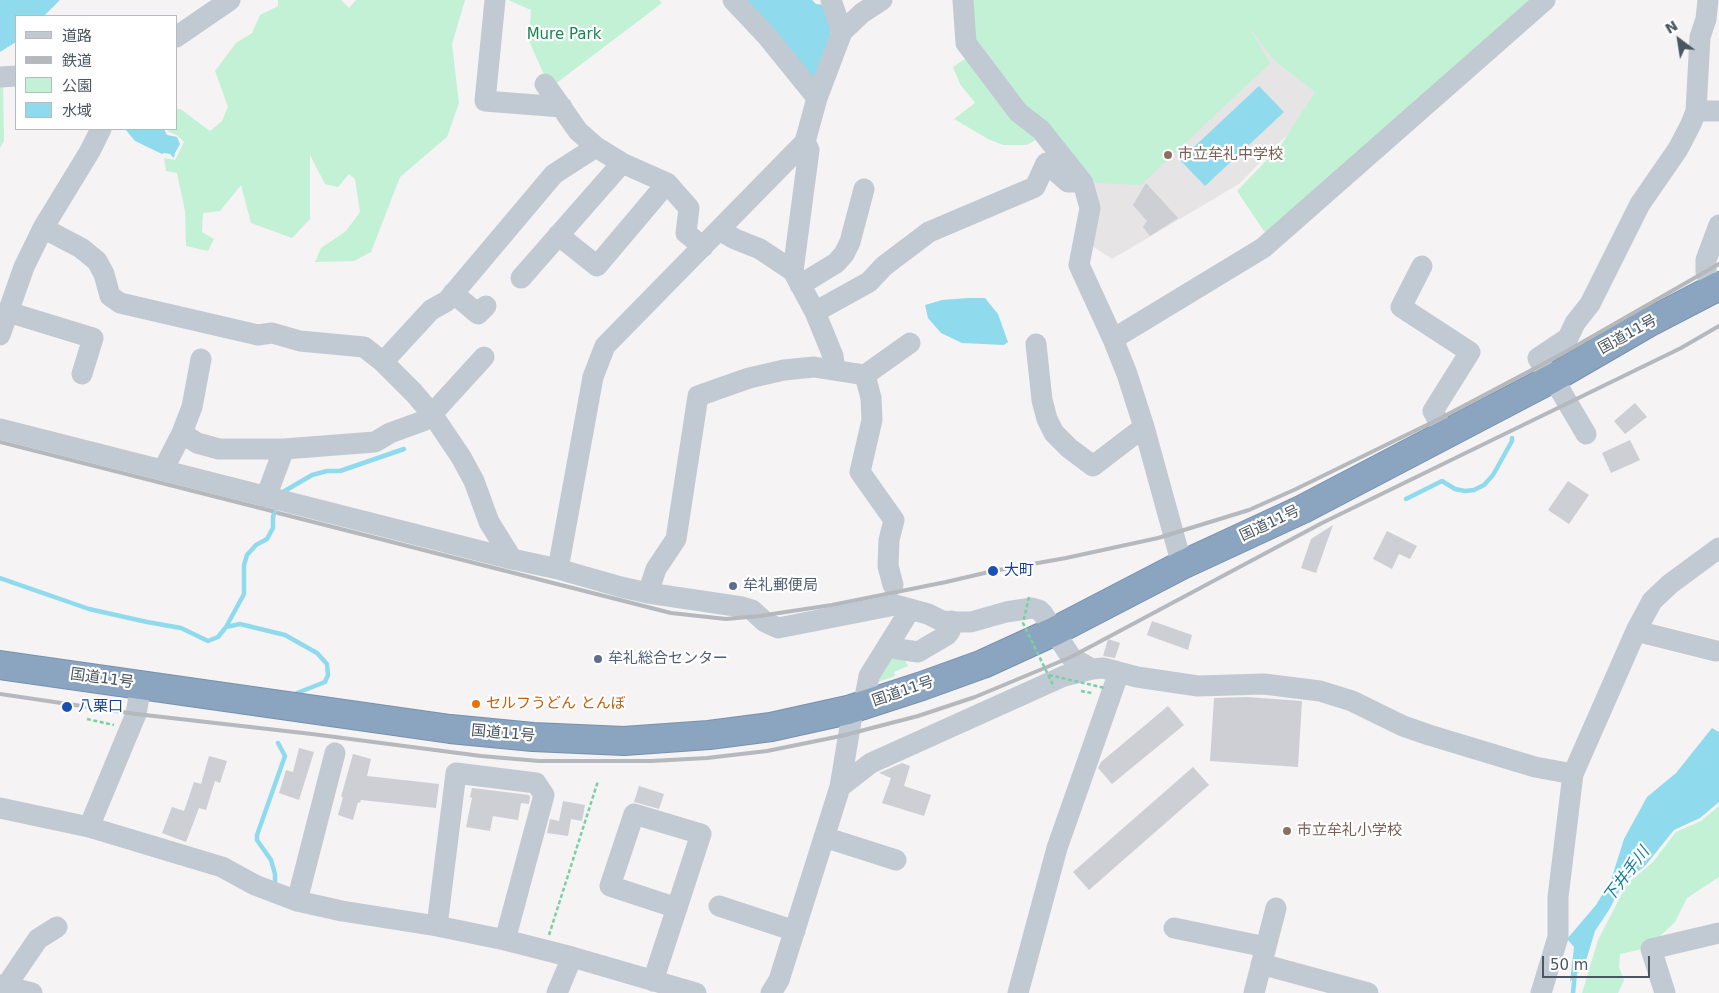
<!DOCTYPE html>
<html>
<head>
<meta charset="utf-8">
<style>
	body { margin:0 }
	#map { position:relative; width:1719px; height:993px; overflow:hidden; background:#f5f3f3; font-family:"DejaVu Sans","Noto Sans JP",sans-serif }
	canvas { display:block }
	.legend { position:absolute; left:15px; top:15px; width:162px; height:115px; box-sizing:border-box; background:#fff; border:1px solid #b7bbc0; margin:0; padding:6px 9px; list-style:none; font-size:15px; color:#4a5661 }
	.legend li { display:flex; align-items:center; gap:10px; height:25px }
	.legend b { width:25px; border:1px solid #b7bbc0 }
	.north { position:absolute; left:1654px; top:15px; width:50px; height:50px; -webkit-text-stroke:4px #fff; paint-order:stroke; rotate:329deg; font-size:14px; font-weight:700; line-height:20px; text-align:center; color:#4a5661 }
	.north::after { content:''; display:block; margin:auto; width:18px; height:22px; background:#4a5661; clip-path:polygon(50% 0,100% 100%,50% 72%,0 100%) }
	.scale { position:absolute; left:1542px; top:956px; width:108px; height:22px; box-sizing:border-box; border:2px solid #4a5661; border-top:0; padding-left:6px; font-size:15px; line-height:18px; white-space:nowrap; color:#4a5661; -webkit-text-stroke:4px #fff; paint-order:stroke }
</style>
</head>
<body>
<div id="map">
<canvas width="1719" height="993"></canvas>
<ul class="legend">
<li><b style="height:6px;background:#c1cad2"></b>道路</li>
<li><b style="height:6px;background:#b5b8bd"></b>鉄道</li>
<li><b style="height:14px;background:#c3f1d5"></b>公園</li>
<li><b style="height:14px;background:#90daee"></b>水域</li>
</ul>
<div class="north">N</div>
<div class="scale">50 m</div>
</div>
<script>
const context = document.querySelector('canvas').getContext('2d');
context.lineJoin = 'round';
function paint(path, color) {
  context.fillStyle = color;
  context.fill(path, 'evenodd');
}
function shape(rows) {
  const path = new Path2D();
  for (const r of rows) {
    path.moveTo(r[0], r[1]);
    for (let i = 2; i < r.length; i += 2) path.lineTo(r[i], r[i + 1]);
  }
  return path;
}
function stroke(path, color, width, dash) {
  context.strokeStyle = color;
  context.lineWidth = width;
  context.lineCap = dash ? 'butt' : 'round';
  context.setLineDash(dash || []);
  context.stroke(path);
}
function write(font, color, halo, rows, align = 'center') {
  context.font = font + ' "DejaVu Sans","Noto Sans JP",sans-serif';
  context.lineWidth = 4.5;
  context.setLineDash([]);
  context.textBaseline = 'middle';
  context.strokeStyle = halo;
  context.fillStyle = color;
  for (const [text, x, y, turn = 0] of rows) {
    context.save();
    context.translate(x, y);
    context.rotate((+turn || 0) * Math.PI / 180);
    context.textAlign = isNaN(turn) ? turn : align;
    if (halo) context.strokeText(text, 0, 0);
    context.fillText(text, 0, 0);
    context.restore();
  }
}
paint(shape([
	[966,0,1261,0,1331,90,1239,184,1112,259,1089,244,1097,205]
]), '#e6e4e5');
paint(shape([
	[278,0,341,0,349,8,356,0,465,0,452,44,459,103,447,137,400,177,371,252,354,261,315,262,321,248,346,231,360,212,355,179,349,174,338,187,325,184,310,155,310,219,292,238,251,223,241,185,220,211,203,213,202,232,214,239,208,251,186,246,185,211,177,173,166,171,164,158,175,160,184,142,177,135,169,132,167,129,176,129,176,108,182,110,210,131,222,121,228,107,215,71,236,43,252,33,260,15,278,6],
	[508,0,659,0,662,3,550,88,529,41,531,10],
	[971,0,1533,0,1266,234,1237,191,1281,145,1315,92,1274,60,1248,26,1270,63,1141,185,1096,183,1048,124,1023,104,973,35],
	[969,56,1035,140,1027,145,1003,145,988,139,954,119,975,103,960,84,953,67],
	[0,83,3,83,4,141,0,148],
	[891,657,905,660,908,666,894,672,895,676,875,683],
	[1719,806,1719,877,1687,898,1675,922,1653,943,1638,950,1620,954,1619,967,1624,980,1618,993,1582,993,1598,940,1627,884,1653,862,1676,832,1701,821]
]), '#c3f1d5');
paint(shape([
	[0,0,60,0,44,16,16,16,16,42,0,52],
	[738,0,812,0,816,4,828,5,832,22,830,37,816,80],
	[1259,86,1284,112,1205,186,1180,160],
	[125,129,164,129,167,135,177,137,180,144,175,153,174,158,170,154,164,153,162,154,135,141],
	[968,298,985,298,998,314,1008,342,1004,345,962,343,941,333,928,318,925,305,942,300],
	[1712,728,1719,732,1719,802,1700,818,1674,830,1645,866,1624,882,1609,910,1595,931,1585,964,1570,982,1574,947,1567,939,1596,905,1611,880,1624,839,1647,797,1676,773]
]), '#90daee');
stroke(shape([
	[283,492,312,475,327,471,340,471,404,449],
	[1406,499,1442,481,1455,489,1465,491,1474,490,1484,485,1493,475,1512,441,1512,438],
	[0,578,89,609,147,622,181,628,208,641,218,637,226,627,240,624,285,635,317,653,327,664,328,675,325,682,297,693],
	[226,627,244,594,244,565,247,555,256,545,267,539,273,528,273,517,276,507],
	[275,885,275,874,271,860,257,840,257,835,285,756,278,743],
	[1573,993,1575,972]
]), '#90daee', 4.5);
paint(shape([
	[1146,183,1178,218,1150,236,1143,227,1147,221,1133,205],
	[1635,403,1647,417,1625,434,1614,421],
	[1630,440,1640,460,1611,473,1602,453],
	[1568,481,1589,495,1569,524,1548,510],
	[1333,525,1316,573,1301,568,1311,539],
	[1387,531,1417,546,1410,559,1399,554,1392,569,1373,559],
	[1152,621,1192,635,1188,650,1147,635],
	[1108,639,1120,643,1115,658,1103,656],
	[1247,697,1302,701,1298,767,1210,761,1214,698],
	[1168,706,1184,725,1112,784,1098,768,1101,762],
	[299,748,314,752,299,800,279,793,286,770,293,772],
	[353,754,371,759,367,776,439,784,436,808,361,800,360,803,358,802,353,820,338,815,343,797,341,797],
	[209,756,227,761,220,783,215,781,206,810,199,808,186,842,162,833,172,807,184,811,194,782,201,784],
	[902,763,910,766,904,786,931,795,924,816,882,803,891,778,879,773],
	[1193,767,1209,785,1089,890,1073,872],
	[639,786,664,794,659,809,634,802],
	[472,788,529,795,530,797,529,804,521,803,518,820,493,816,490,831,466,827,472,798,470,797],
	[563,801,585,805,582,821,571,819,568,836,547,833,550,819,559,821]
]), '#cdcfd5');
const highway = shape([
	[0,665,450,729,533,737,624,741,709,735,771,727,848,710,922,686,983,664,1055,631,1182,565,1303,509,1553,378,1648,323,1719,286]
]);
stroke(highway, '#7690ad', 30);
stroke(shape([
	[1081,691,1092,693],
	[87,719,114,725],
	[549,935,598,781]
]), '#7ad0a6', 2.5, [4, 2.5]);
stroke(shape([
	[495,0,485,101,562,107],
	[733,0,766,35,817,98],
	[831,0,842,32],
	[963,0,966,43,1018,112,1041,130,1083,183,1090,208,1079,265,1113,339,1127,374,1144,427,1182,565],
	[176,37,230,0],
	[0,77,16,76],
	[545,84,578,131,596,147,622,163,667,183,689,208,686,233,703,247],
	[1696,111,1719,111],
	[43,228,81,248,97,261,104,274,110,296,120,303,258,335,272,333,300,341,364,347,383,362,414,393,432,414,461,457,474,481,489,522,512,559],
	[719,230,735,239,760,249,793,271,815,312,833,356,835,369],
	[558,235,597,266,667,183],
	[1422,266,1401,307,1470,352,1433,411,1446,435],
	[793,271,809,150,805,142],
	[521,278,622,163],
	[800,285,836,263,844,254,850,242,864,189],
	[1713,289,1706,272,1706,260,1719,225],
	[453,293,478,314,486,306],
	[8,312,93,338,82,374],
	[815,312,869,282,884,266,929,232,1035,187,1046,163,1068,182,1074,182],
	[0,335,24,267,43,228,90,151,101,129],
	[1113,339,1263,248,1545,0],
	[1036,344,1042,400,1047,419,1054,433,1069,448,1093,466,1144,427],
	[383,362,431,310,447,301,554,174,596,147],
	[865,375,871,398,872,420,860,472,894,520,889,540,888,566,893,585],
	[1553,378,1586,434],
	[1550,379,1538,358,1568,338,1575,323,1590,304,1640,204,1678,149,1691,124,1696,111,1700,37,1706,19,1708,0],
	[0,429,512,559,558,569,621,587,648,593,742,607,752,610,765,622,778,628,895,605,928,614,942,621,959,622,971,622,1006,612,1032,608,1039,610,1043,614,1071,657,1092,669],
	[182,433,197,443,219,449,284,449,375,442,390,433,423,421,432,414,484,357],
	[163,470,182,433,192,407,201,359],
	[266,497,284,449],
	[558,569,593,377,605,346,805,142,817,98,842,32,862,13,882,0],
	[648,593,656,569,676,539,698,396,749,378,784,370,814,367,865,375,910,343],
	[1636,631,1716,651],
	[889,644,898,649,918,652,947,635,950,631,952,621],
	[866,705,866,692,869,676,910,610],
	[840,787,853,709],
	[0,808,89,827,222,867,255,885,297,901,342,911,437,926,505,940,572,957,696,993],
	[89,827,136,714,141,685],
	[824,837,896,860],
	[297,901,335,753],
	[719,906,795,931],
	[437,926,456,773,536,783,544,795,505,940],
	[1174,928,1266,947],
	[1261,964,1368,993],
	[653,981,701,834,634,814,610,886,677,908],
	[0,985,32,993],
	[6,986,38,939,57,927],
	[557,993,572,957],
	[771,993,779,980,840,787,871,763,1064,676,1092,669,1103,668,1137,677,1198,686,1264,684,1320,691,1352,701,1403,726,1429,735,1535,767,1573,774],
	[1018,993,1057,848,1119,672],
	[1254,993,1276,908],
	[1541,993,1558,937,1558,897,1573,774,1636,631,1652,601,1670,584,1719,548],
	[1665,993,1651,949,1719,933]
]), '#c1cad2', 21);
stroke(highway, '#8ba5c1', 28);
stroke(shape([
	[0,442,272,511],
	[278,513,671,613,726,619,759,616,832,605,946,582,993,571,1066,558,1158,538,1249,510,1296,489,1437,420,1560,355,1719,264],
	[0,694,136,714,312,734,481,756,539,761,651,761,707,758,767,751,841,736,918,716,975,697,1071,657,1322,523,1681,348,1719,326]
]), '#b5b8bd', 4);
stroke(shape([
	[1029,597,1023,623,1054,687],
	[1049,675,1105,688]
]), '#7ad0a6', 2.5, [4, 2.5]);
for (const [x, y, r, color] of [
	[1168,155,5,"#8d6e63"],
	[993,571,6,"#1a4fb4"],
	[733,586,5,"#5c6f8a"],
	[598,659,5,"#5c6f8a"],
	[476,704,5,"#e8710a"],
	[67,707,6,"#1a4fb4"],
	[1287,831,5,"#8d6e63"]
]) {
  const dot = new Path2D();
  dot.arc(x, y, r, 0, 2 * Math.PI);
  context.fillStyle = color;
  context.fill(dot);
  stroke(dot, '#fff', 2);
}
write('15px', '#17864f', '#fff', [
	["Mure Park",564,35]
]);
write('15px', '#785e54', '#fff', [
	["市立牟礼中学校",1178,155],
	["市立牟礼小学校",1297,831]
], 'left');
write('15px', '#4a5661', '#fff', [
	["国道11号",1628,335,-29],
	["国道11号",1270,524,-25],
	["国道11号",102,679,8],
	["国道11号",903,692,-19],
	["国道11号",503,734,5]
]);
write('15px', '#164399', '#fff', [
	["大町",1004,571],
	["八栗口",78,707]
], 'left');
write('15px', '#4e5e75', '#fff', [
	["牟礼郵便局",743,586],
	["牟礼総合センター",608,659]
], 'left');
write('15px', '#c56008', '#fff', [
	["セルフうどん とんぼ",486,704]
], 'left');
write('italic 16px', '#0c7c9b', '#fff', [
	["下井手川",1627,875,-53]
]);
</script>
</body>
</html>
